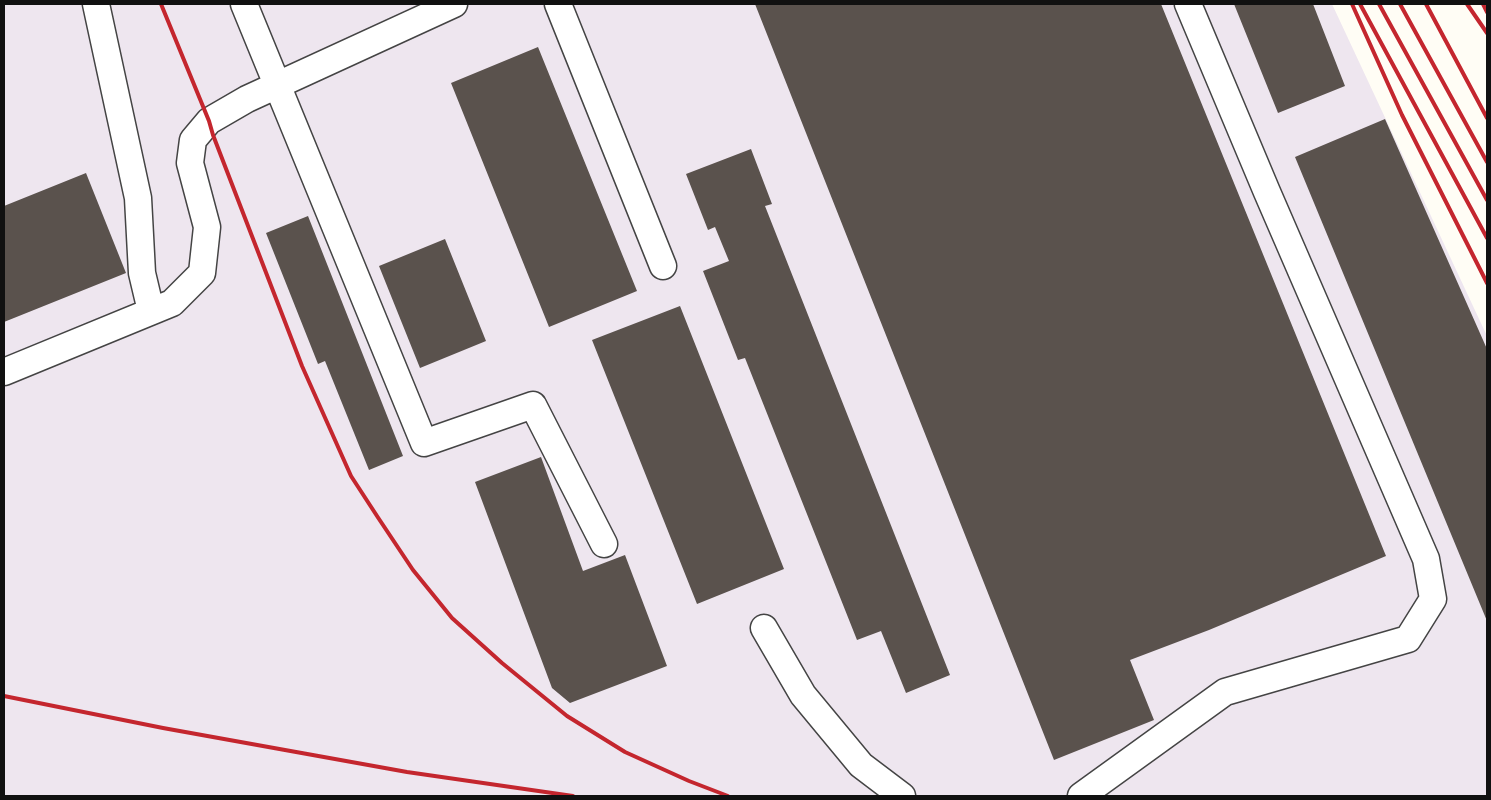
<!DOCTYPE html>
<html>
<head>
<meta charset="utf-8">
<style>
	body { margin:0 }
	#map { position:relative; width:1491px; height:800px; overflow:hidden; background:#fffdf5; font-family:Lora,serif }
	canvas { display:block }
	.frame { position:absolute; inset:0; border:5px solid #111; pointer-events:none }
</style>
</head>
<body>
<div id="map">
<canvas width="1491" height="800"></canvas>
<div class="frame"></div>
</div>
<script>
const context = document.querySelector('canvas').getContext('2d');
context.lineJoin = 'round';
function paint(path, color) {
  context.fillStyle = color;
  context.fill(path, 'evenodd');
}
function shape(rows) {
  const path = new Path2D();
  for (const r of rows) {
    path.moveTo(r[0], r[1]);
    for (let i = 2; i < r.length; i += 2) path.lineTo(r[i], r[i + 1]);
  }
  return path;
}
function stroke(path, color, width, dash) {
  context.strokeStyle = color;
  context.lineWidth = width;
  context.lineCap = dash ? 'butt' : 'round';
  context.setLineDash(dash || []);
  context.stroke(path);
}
paint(shape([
	[4,4,1332,4,1487,336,1487,796,4,796]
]), '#eee6ef');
paint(shape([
	[755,4,1161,4,1386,556,1209,630,1130,660,1154,720,1054,760],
	[1234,4,1313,4,1345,86,1278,113],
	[538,47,637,291,549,327,451,83],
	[1385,119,1487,349,1487,621,1295,157],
	[751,149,772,204,765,206,950,675,906,693,881,631,857,640,745,358,738,360,703,271,729,261,715,227,708,230,686,174],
	[86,173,126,273,4,322,4,206],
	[308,216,403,456,369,470,325,361,318,364,266,233],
	[445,239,486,341,420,368,379,266],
	[680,306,784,569,697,604,592,340],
	[541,457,583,571,625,555,667,666,570,703,552,688,475,482]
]), '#5a524d');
const minor = shape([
	[96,4,138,198,142,273,151,311],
	[244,4,424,443,533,405,604,544],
	[558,4,663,266],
	[4,372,172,303,202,273,207,227,190,163,193,140,209,121,247,99,454,4],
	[764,628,803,695,861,765,902,796],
	[1081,796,1225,692,1408,639,1433,599,1426,559,1267,192,1188,4]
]);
stroke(minor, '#444', 29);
stroke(minor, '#fff', 26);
stroke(shape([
	[161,4,209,121,213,135,302,366,351,476,377,516,413,570,452,618,502,663,567,716,625,752,689,781,728,796],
	[1352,4,1402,115,1487,283],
	[1360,4,1487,238],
	[1379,4,1487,200],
	[1400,4,1487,162],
	[1426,4,1487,118],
	[1467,4,1487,33],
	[1483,4,1487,12],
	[4,696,163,728,407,772,573,796]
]), '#c4262e', 4);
</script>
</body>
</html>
